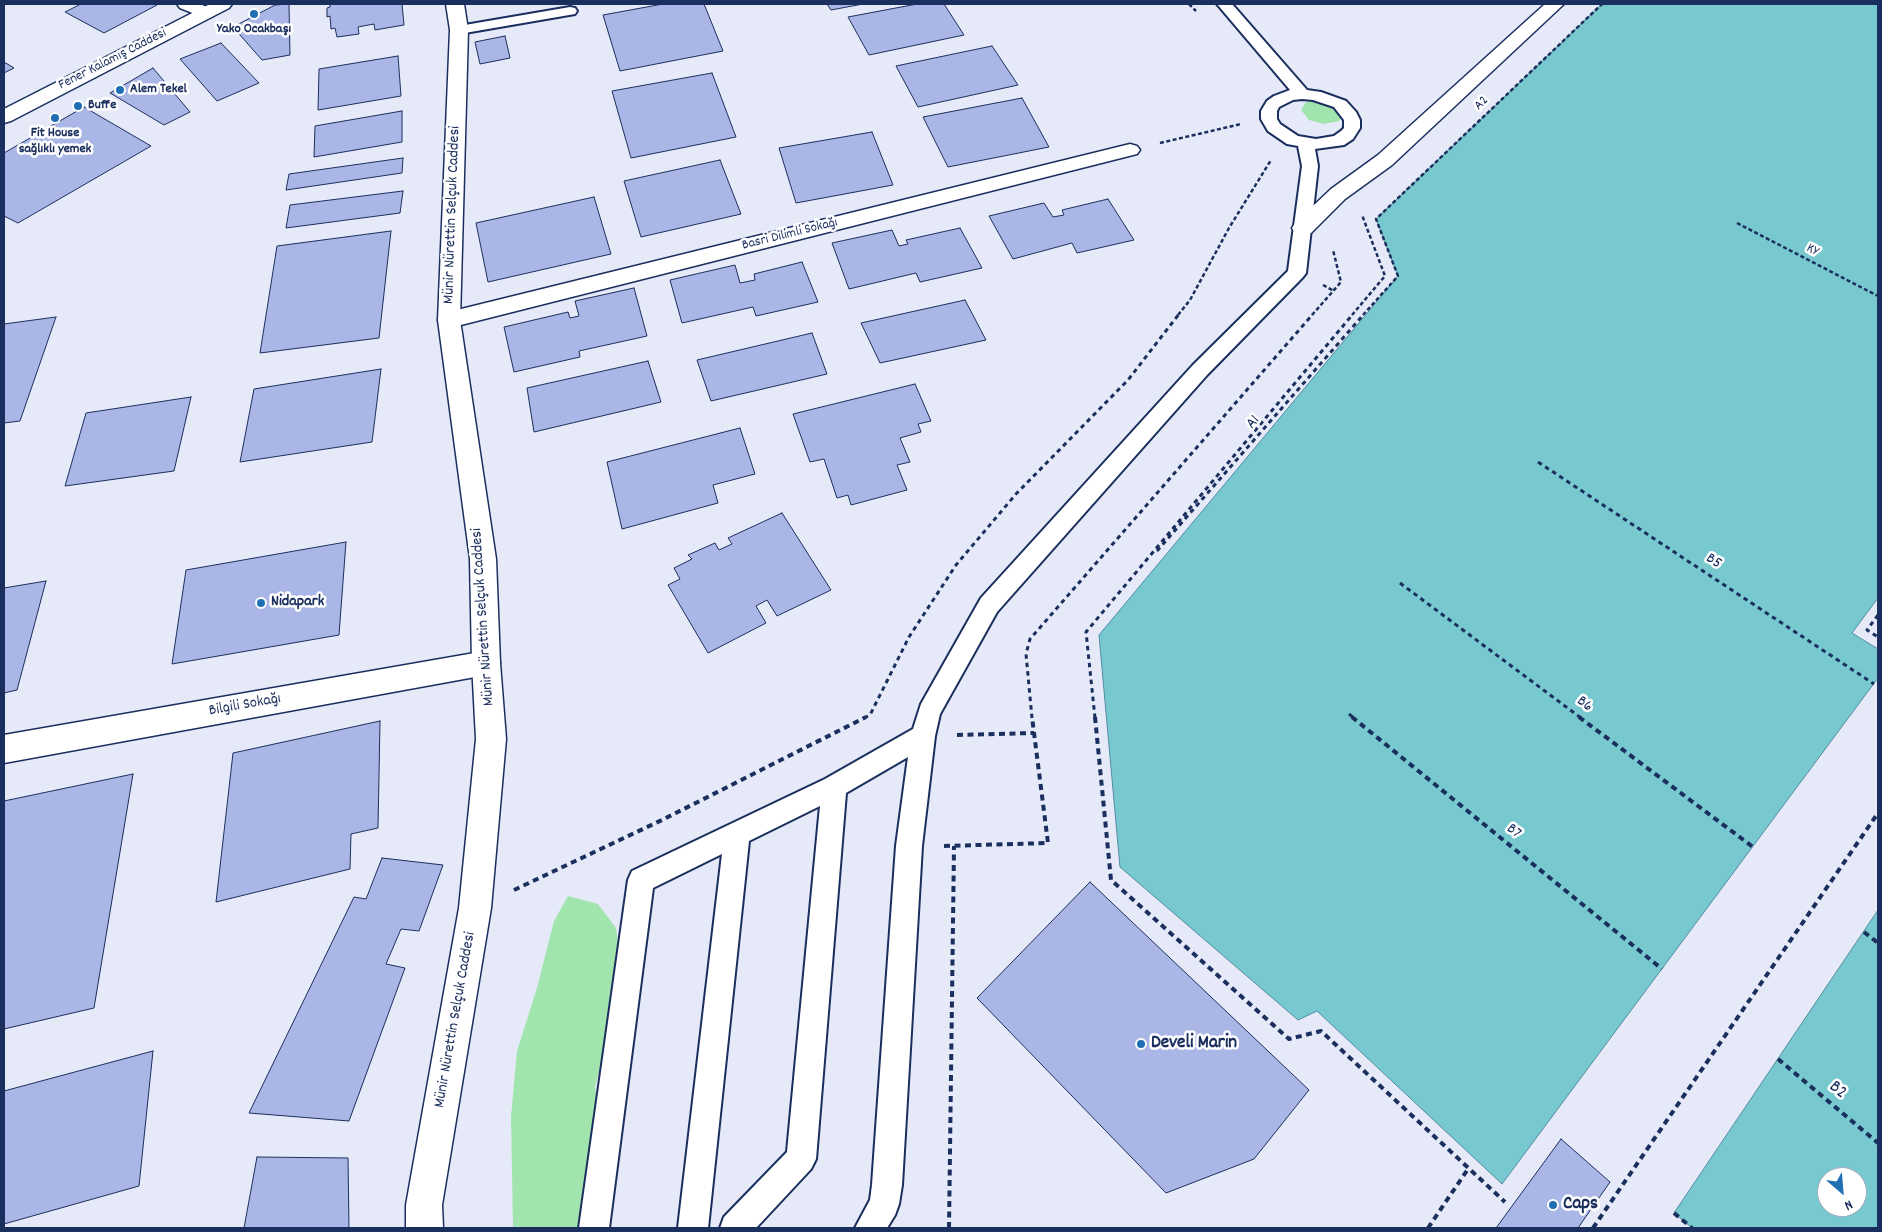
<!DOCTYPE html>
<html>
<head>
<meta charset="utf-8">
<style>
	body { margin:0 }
	#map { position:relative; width:1882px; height:1232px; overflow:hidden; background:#e5e9f8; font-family:Dekko,sans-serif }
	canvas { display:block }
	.frame { position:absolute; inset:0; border:5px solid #1b2f5e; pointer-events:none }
	.north { position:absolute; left:1817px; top:1167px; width:50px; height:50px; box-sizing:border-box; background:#fff; border:1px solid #a4acbf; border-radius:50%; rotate:153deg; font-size:14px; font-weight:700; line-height:20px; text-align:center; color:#1b2f5e }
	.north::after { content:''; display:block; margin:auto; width:18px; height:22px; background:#1f6fb2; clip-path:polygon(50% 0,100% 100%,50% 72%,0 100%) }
</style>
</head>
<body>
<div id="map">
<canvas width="1882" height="1232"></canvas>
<div class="frame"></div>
<div class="north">N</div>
</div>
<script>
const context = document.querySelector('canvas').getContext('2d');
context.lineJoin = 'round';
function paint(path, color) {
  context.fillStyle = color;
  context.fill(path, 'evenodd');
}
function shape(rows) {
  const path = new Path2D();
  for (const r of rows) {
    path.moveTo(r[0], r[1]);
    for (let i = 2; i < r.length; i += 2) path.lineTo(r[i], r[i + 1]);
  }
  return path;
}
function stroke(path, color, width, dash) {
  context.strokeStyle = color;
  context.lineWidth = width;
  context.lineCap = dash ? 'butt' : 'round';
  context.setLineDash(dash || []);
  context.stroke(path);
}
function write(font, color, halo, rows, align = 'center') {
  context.font = font + ' Dekko,sans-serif';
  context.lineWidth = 5;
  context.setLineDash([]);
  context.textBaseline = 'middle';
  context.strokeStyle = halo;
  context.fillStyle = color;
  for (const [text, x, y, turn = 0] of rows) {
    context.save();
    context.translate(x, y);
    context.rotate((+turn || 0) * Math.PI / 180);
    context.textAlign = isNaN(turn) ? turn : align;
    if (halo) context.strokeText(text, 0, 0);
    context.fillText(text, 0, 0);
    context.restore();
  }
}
paint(shape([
	[1321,99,1344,113,1339,121,1324,124,1309,120,1301,110,1306,102],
	[568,896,598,904,616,928,620,957,606,1045,595,1087,601,1126,587,1201,584,1228,513,1228,511,1117,517,1051,537,988,554,921]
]), '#a2e4ae');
const water = shape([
	[1602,4,1878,4,1878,598,1852,633,1878,649,1878,678,1502,1184,1317,1011,1298,1020,1120,867,1099,635,1398,276,1376,219,1602,4],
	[1878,910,1878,1228,1692,1228,1674,1213,1878,910],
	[1827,1177,1857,1177,1857,1207,1827,1207,1827,1177]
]);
paint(water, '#77c9cf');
stroke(water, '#528ba2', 1);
const building = shape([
	[81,4,154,4,157,5,104,33,65,12,81,4],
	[289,4,290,55,262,60,233,27,275,5,289,4],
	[330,4,402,4,404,25,375,30,374,24,358,27,359,34,337,37,335,28,331,29,330,16,327,17,327,8,330,7,330,4],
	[663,4,704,4,723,51,620,71,603,15,663,4],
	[827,4,863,4,831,10,827,4],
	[917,4,944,4,964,35,869,55,848,17,917,4],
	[505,36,510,58,480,64,475,42,505,36],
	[221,43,259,83,217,101,180,59,221,43],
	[992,46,1018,85,918,107,896,66,992,46],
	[398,56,401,96,318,110,319,69,398,56],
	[4,62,14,68,4,73,4,62],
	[153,68,190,112,164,125,110,93,153,68],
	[712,73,736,137,631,158,612,91,712,73],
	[1022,98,1049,147,948,167,923,117,1022,98],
	[84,107,151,146,18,223,4,216,4,153,84,107],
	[402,111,402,142,314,157,315,126,402,111],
	[872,132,893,185,796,203,779,148,872,132],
	[403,158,402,173,286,190,289,174,403,158],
	[720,160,741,214,641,237,624,181,720,160],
	[403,191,400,213,286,228,290,205,403,191],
	[594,197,611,254,488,282,476,223,594,197],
	[1108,199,1134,240,1077,253,1072,243,1013,259,989,216,1044,203,1053,217,1064,215,1062,210,1108,199],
	[960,228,982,268,920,282,916,273,849,289,832,243,892,230,899,246,908,244,906,240,960,228],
	[391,231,379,338,260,353,277,246,391,231],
	[802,262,818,302,756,316,753,307,682,323,670,280,735,265,740,283,755,280,754,274,802,262],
	[634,288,647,336,579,351,580,357,514,372,504,327,568,312,570,318,579,316,575,301,634,288],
	[965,300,986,340,880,363,861,323,965,300],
	[56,317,20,421,4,423,4,324,56,317],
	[812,333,827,374,711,401,697,360,812,333],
	[648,361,661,402,534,432,527,388,648,361],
	[381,369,372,442,240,462,254,389,381,369],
	[915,384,931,421,918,424,921,432,900,438,910,462,897,465,907,490,851,505,848,495,837,498,824,459,810,462,793,414,915,384],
	[191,397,174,471,65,486,86,413,191,397],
	[740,428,755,474,713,485,718,503,622,529,607,462,740,428],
	[782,513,831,590,777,616,767,600,756,606,766,623,708,653,668,585,680,579,674,568,692,559,688,555,715,543,719,550,732,544,728,538,782,513],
	[346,542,339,635,172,664,186,570,346,542],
	[46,581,17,690,4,693,4,588,46,581],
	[380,721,378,828,351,834,350,869,216,902,233,753,380,721],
	[133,774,94,1008,4,1029,4,801,133,774],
	[382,858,443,865,419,931,401,929,386,964,405,968,349,1121,249,1113,354,897,366,899,382,858],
	[1090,882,1309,1090,1254,1159,1166,1193,977,998,1090,882],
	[153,1051,139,1186,4,1224,4,1091,153,1051],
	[1561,1139,1610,1182,1578,1228,1496,1228,1561,1139],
	[257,1157,348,1158,349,1228,244,1228,257,1157]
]);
paint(building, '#a9b6e6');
stroke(building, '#1b2f5e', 1);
const lane = shape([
	[1217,4,1232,4,1307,90,1321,92,1346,101,1356,112,1360,120,1360,128,1353,139,1344,145,1315,149,1318,166,1306,273,1303,277,1207,375,997,612,940,714,935,736,922,846,902,1185,899,1204,895,1215,887,1228,855,1228,870,1200,872,1185,896,846,908,757,846,793,816,1159,811,1169,756,1228,720,1228,724,1217,787,1152,820,806,749,841,708,1228,678,1228,722,854,653,888,609,1228,579,1228,628,880,632,871,825,779,913,729,921,704,981,598,1193,365,1288,271,1302,166,1298,146,1287,144,1268,131,1261,119,1261,111,1267,101,1274,96,1290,90,1217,4],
	[1302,99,1313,100,1334,107,1344,120,1344,128,1341,131,1334,136,1316,139,1298,136,1280,124,1277,119,1277,111,1279,107,1293,100,1302,99],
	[570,7,575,8,577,11,575,14,459,34,454,33,452,30,454,27,459,26,570,7]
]);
const street = shape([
	[177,4,200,4,211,9,214,13,211,17,205,18,180,8,177,4],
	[1545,4,1564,4,1392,165,1345,199,1311,233,1303,235,1295,233,1292,228,1295,223,1331,189,1378,155,1545,4],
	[1130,144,1137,146,1140,150,1137,154,449,328,441,326,438,320,441,314,449,312,1130,144],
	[486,651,496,654,500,663,496,672,486,675,4,763,4,735,486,651]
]);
const secondary = shape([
	[210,4,232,4,229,8,11,121,4,123,4,109,210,4],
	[446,4,464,4,468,30,460,320,496,559,500,663,506,739,491,908,442,1205,443,1228,406,1228,406,1205,459,908,476,739,472,663,470,559,438,320,450,30,446,4]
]);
stroke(lane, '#1b2f5e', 4);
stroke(street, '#1b2f5e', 3);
stroke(secondary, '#1b2f5e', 3);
stroke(shape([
	[1189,4,1196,11],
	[1160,143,1241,124],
	[1737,223,1878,296],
	[1323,285,1334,291],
	[1178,315,1190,300,1229,228,1271,160],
	[1312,315,1341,282,1333,250],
	[1352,315,1385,276,1362,215],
	[1363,315,1398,276,1376,219,1602,4]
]), '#1b2f5e', 2.5, [4, 2.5]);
stroke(shape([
	[1538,462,1874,684],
	[1157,551,1364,314],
	[1400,583,1581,718],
	[1878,615,1867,630,1878,637],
	[1349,714,1354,718],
	[864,718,870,715,909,637,956,565,1016,494,1128,380,1179,314],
	[1032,718,1026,654,1030,639,1313,314],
	[1095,718,1086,632,1353,314]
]), '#1b2f5e', 3, [4.5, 4]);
stroke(shape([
	[1095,717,1111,880,1289,1039,1321,1031,1505,1202],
	[1352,717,1662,969],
	[1579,717,1753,847],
	[957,735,1034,733],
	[944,846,1048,843,1032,717],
	[514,890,662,820,866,717],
	[1864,932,1878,943],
	[1778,1059,1878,1143],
	[1674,1213,1692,1228],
	[949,1228,954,846],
	[1428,1228,1468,1169],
	[1593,1228,1878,813]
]), '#1b2f5e', 4, [6, 4.5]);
paint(lane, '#fff');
paint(street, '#fff');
paint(secondary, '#fff');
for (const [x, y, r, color] of [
	[254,14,5,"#1f6fb2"],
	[120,90,5,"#1f6fb2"],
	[78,106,5,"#1f6fb2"],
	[55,118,5,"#1f6fb2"],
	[261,603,5,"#1f6fb2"],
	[1141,1044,5,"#1f6fb2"],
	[1553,1205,5,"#1f6fb2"]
]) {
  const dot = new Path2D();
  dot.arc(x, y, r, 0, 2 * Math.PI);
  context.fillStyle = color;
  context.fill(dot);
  stroke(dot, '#fff', 2);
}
write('bold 14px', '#1b2f5e', '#fff', [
	["Yako Ocakbaşı",254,30],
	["Alem Tekel",130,90,"left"],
	["Buffe",88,106,"left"],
	["Fit House",55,134],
	["sağlıklı yemek",55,150]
]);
write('14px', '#1b2f5e', '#fff', [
	["Fener Kalamış Caddesi",113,60,-27],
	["A2",1482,104,-44],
	["Basri Dilimli Sokağı",790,235,-14],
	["KY",1812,251,27]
]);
write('16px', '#1b2f5e', '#fff', [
	["Münir Nürettin Selçuk Caddesi",453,215,-88],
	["A1",1254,423,-49],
	["B5",1713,562,33],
	["Münir Nürettin Selçuk Caddesi",484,617,-94],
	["B6",1584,705,37],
	["Bilgili Sokağı",245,706,-10],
	["B7",1513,832,39],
	["Münir Nürettin Selçuk Caddesi",456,1020,-80]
]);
write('bold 16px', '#1b2f5e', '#fff', [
	["Nidapark",271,603]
], 'left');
write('bold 19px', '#1b2f5e', '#fff', [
	["Develi Marin",1151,1044],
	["Caps",1563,1205]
], 'left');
write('19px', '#1b2f5e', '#fff', [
	["B2",1837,1091,40]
]);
</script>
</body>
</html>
